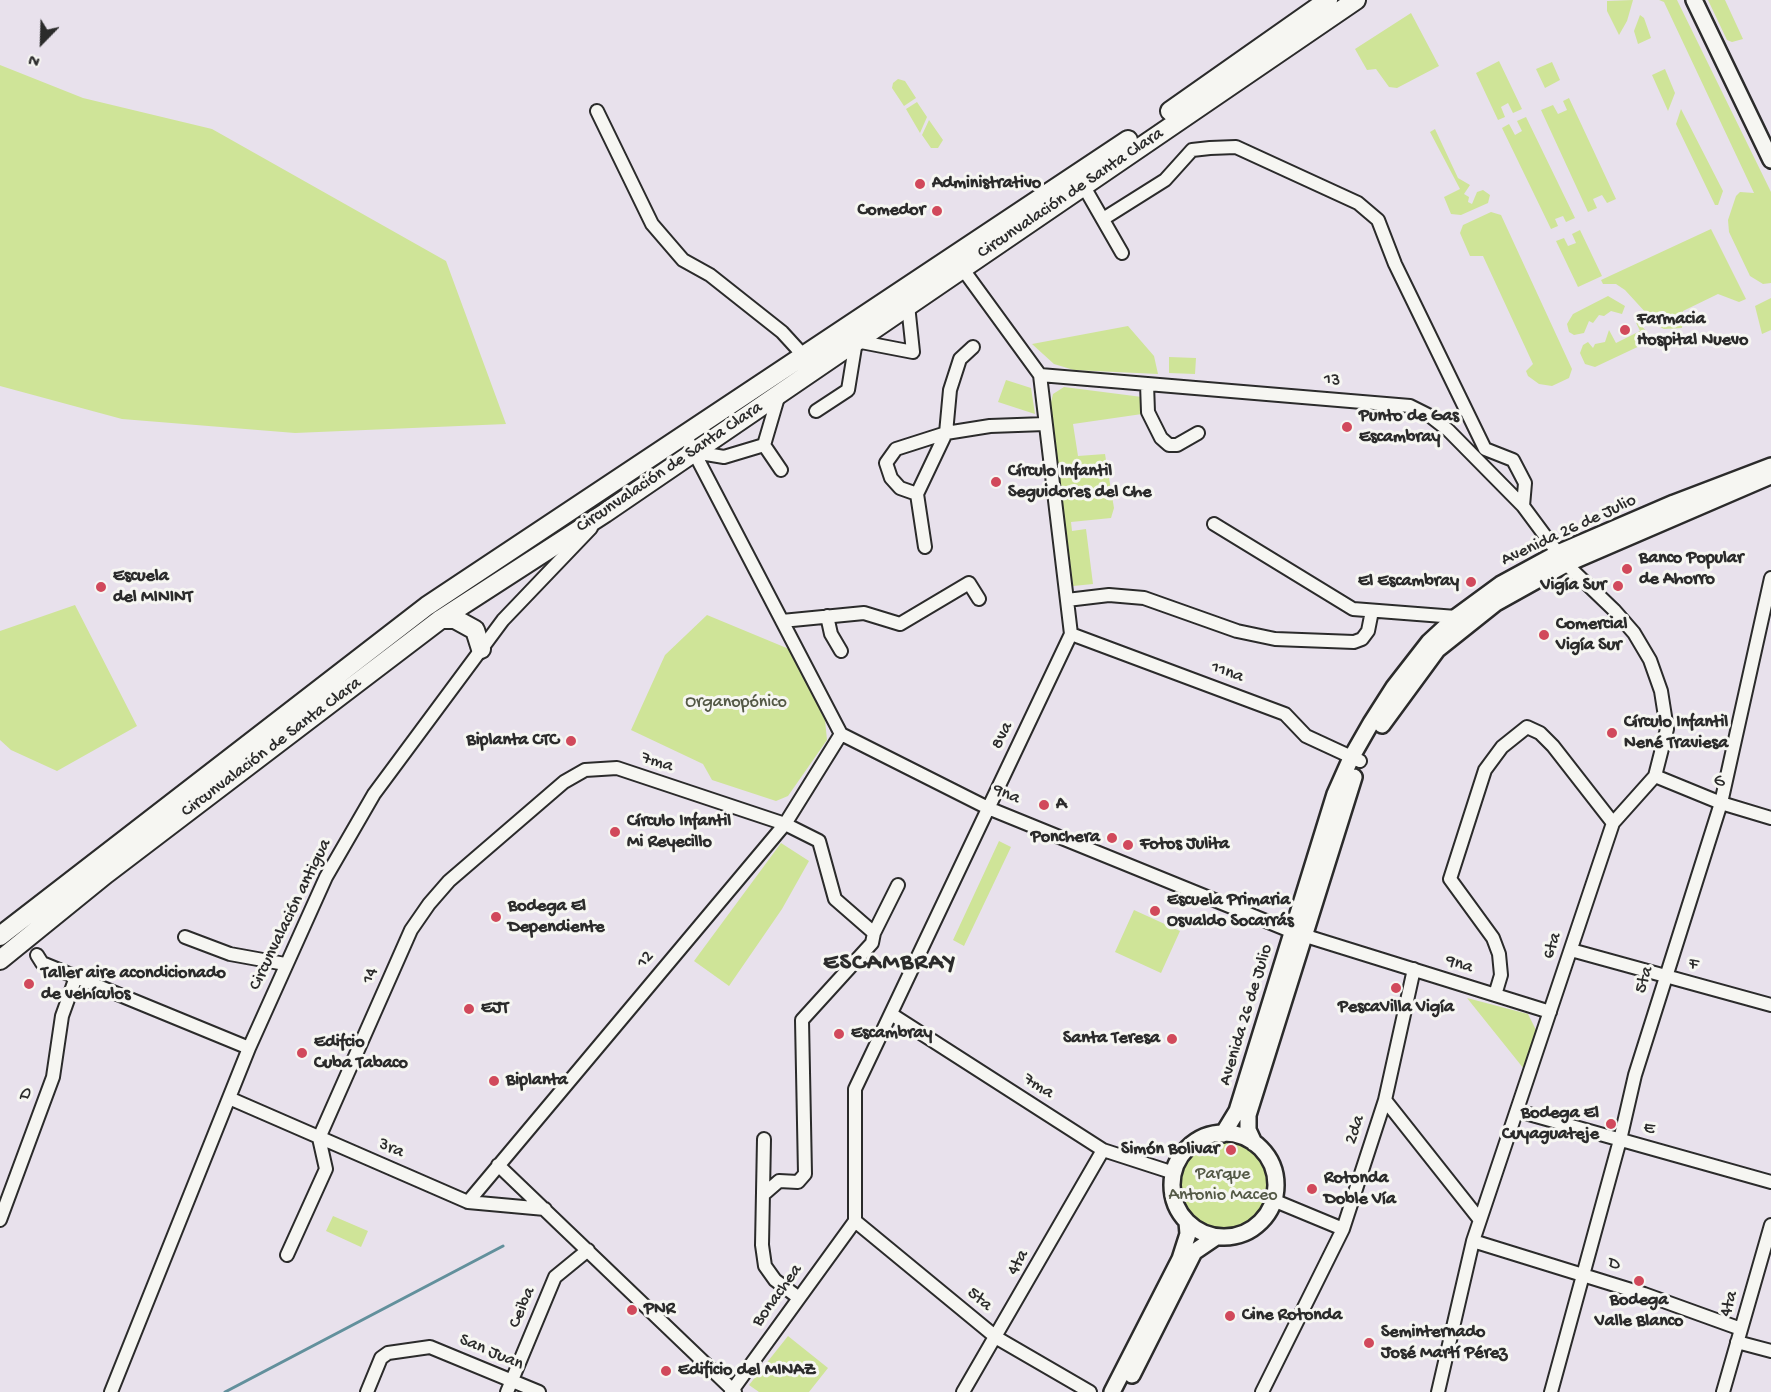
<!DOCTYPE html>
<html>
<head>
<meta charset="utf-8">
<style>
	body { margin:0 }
	#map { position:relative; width:1771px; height:1392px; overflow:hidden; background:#e8e1ec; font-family:"Gochi Hand",sans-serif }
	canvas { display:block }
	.north { position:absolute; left:12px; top:12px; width:60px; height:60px; -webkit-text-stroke:4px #f6f6f2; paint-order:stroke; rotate:203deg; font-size:16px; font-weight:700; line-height:24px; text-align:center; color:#2b2b2b }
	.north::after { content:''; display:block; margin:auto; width:21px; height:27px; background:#2b2b2b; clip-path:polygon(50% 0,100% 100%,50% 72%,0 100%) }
</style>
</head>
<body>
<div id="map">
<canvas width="1771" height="1392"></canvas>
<div class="north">N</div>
</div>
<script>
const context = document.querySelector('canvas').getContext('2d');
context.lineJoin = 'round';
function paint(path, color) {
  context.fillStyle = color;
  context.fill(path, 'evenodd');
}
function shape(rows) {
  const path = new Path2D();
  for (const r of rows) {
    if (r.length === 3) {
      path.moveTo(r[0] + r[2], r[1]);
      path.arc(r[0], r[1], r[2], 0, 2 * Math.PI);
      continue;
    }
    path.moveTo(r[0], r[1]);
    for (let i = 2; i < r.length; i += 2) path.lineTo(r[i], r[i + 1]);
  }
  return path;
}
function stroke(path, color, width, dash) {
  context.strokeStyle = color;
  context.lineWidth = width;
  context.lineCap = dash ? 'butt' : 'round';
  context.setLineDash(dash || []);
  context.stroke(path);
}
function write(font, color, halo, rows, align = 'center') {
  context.font = font + ' "Gochi Hand",sans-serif';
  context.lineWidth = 6;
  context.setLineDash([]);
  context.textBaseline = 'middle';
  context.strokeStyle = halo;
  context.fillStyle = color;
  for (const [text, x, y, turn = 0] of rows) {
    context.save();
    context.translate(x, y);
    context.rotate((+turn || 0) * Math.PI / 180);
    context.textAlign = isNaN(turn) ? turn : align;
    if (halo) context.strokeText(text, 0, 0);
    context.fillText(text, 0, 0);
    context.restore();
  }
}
paint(shape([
	[1633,0,1627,21,1619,35,1607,11,1607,1],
	[1659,0,1677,0,1771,192,1771,283,1763,284,1750,276,1729,232,1728,220,1736,196,1740,192,1754,193,1664,2],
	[1708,0,1725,0,1743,39,1732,42,1727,40],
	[1411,13,1439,66,1397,88,1389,87,1376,69,1367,70,1355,49],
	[1640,15,1644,18,1651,38,1638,44,1634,31],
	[1499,61,1522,109,1513,113,1508,103,1501,107,1505,117,1498,120,1476,73],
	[1552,62,1560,80,1545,88,1536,69],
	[0,65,83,98,212,129,446,261,506,424,295,433,122,419,0,386],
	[1665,69,1675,93,1668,111,1652,75],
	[898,79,905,81,916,98,904,106,892,88,893,83],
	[1569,98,1616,199,1607,203,1602,195,1593,199,1597,208,1588,212,1541,110,1553,105,1558,114,1567,110,1563,101],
	[917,102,927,117,920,133,906,109],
	[1681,109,1723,191,1718,205,1715,205,1676,124],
	[1526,117,1575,218,1566,222,1563,216,1555,219,1558,226,1551,229,1502,128,1509,124,1515,135,1522,131,1517,121],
	[929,120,943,140,938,148,931,148,922,135],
	[1435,129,1458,178,1470,185,1464,194,1469,197,1468,202,1472,204,1477,192,1483,190,1490,195,1488,203,1461,215,1451,214,1444,197,1460,189,1430,132],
	[1491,212,1501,215,1572,369,1569,378,1552,386,1539,384,1528,376,1526,371,1533,364,1483,256,1470,256,1460,233,1463,225],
	[1711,229,1746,299,1739,302,1718,294,1683,311,1682,328,1664,329,1658,326,1625,290,1616,284,1603,284,1601,280],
	[1580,230,1602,276,1578,287,1556,241,1564,238,1568,246,1576,243,1572,234],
	[1608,296,1625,306,1622,314,1611,311,1604,316,1599,315,1593,323,1589,321,1584,333,1574,335,1569,332,1567,324,1573,314],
	[1771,298,1771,330,1762,334,1755,306],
	[1634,318,1648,333,1646,343,1595,367,1585,364,1580,353,1583,345,1588,342,1593,348,1595,344,1605,342,1609,330,1616,343,1640,331],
	[1128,326,1154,356,1158,374,1074,370,1054,364,1032,344],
	[1169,357,1196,358,1195,374,1169,373],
	[1006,380,1031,388,1035,414,998,402],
	[1064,387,1142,397,1142,414,1073,424,1078,456,1105,454,1114,508,1111,518,1071,522,1072,531,1086,529,1093,584,1073,586,1050,406,1053,394],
	[75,605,137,726,57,771,11,750,0,740,0,631],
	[707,615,789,649,825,720,827,740,788,796,776,801,712,780,703,764,631,730,665,655],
	[999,841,1011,847,964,946,953,940],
	[781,843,809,861,782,909,729,986,694,961],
	[1134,910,1180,931,1161,973,1115,952],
	[1467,998,1528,1014,1537,1032,1524,1069],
	[1223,1186,47],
	[333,1216,368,1231,361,1247,326,1231],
	[788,1336,828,1368,809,1392,759,1392,749,1385]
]), '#cfe498');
stroke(shape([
	[225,1392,503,1246]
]), '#62909c', 3);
const minor = shape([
	[597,111,652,224,683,260,710,275,782,332,803,355],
	[1083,185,1122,253],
	[1103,219,1165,180,1192,150,1210,148,1236,147,1358,203,1378,220,1395,264,1485,449,1513,460,1525,483,1523,506],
	[1040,375,1410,406,1430,416,1448,430,1523,506,1566,564,1614,610,1634,633,1650,660,1661,691,1667,729,1655,776,1613,823,1473,1241,1438,1392],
	[1147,384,1148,412,1161,438,1169,445,1177,445,1198,433],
	[816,411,848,390,856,341,913,352,908,305],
	[684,433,841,734,988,808,1293,932,1550,1012],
	[764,445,781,470],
	[694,452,724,457,764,445,779,394],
	[917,494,900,488,891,478,886,463,896,449,946,433,990,426,1045,424],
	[1214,524,1353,609,1456,617],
	[925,547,917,494,946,433,950,390,960,359,973,347],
	[1067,600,1109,595,1144,598,1237,631,1275,639,1354,642,1362,639,1368,631,1372,611],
	[827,616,831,634,841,651],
	[782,621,864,613,900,624,969,583,979,599],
	[1071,634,1285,714,1306,736,1360,761],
	[1655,776,1721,803,1771,818],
	[185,937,230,954,285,964],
	[1571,950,1771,1005],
	[37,955,42,963,249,1048],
	[1495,995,1501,975,1499,954,1493,938,1450,879,1485,770,1502,747,1527,727,1540,733,1553,746,1613,823],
	[891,1014,1103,1150,1174,1173],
	[229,1098,468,1202,545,1209],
	[1385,1100,1480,1220],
	[1518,1111,1771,1182],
	[764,1139,762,1245,765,1266,775,1280,799,1298],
	[498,1165,735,1392],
	[764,1194,779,1181,798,1182,805,1174,802,1020,872,943,874,933,898,885],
	[1273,1200,1343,1229],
	[468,1202,785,824,841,734],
	[0,1220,53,1077,62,1016,76,977],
	[855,1221,855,1089,1071,634,1040,375,962,268],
	[855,1221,997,1338,1090,1392],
	[1473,1241,1644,1294,1741,1329],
	[287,1255,326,1169,319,1138,411,930,429,904,449,881,564,782,585,770,617,768,785,824,819,841,835,899,874,933],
	[1737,1342,1771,1351],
	[111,1392,249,1048,326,877,374,794,503,620,591,528],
	[367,1392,381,1358,388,1353,430,1347,539,1392],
	[507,1392,555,1277,588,1250],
	[731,1392,855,1221],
	[963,1392,1103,1150],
	[1262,1392,1343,1229,1385,1100,1414,969],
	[1551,1392,1620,1140,1635,1075,1721,803,1771,578],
	[1723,1392,1771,1225]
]);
const major = shape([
	[1694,0,1771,160],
	[1382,725,1437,650,1496,603,1566,564,1768,477],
	[1224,1185,52],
	[1223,1134,1237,1111,1335,794,1351,758,1371,723,1394,687,1429,642,1456,617,1501,584,1558,553,1674,503,1771,466],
	[1254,1143,1248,1130,1248,1115,1354,777],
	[1132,1375,1194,1252,1216,1237],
	[1112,1392,1180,1259,1188,1234,1187,1222]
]);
const highway = shape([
	[1170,111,1328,0],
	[441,619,455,619,475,630,481,649],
	[0,936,427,606,1128,140],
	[0,960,106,874,441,619,605,513,1356,0]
]);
stroke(minor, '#2b2b2b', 16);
stroke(major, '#2b2b2b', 20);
stroke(highway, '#2b2b2b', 22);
stroke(minor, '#f6f6f2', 12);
stroke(major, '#f6f6f2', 15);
stroke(highway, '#f6f6f2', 18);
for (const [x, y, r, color] of [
	[920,184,6,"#d1495b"],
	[937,211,6,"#d1495b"],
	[1625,330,6,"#d1495b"],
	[1347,427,6,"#d1495b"],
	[996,482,6,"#d1495b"],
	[1627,569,6,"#d1495b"],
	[1471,582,6,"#d1495b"],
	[1618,586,6,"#d1495b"],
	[101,587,6,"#d1495b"],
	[1544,635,6,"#d1495b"],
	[1612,733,6,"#d1495b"],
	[571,741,6,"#d1495b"],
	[1044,805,6,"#d1495b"],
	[615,832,6,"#d1495b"],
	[1112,838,6,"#d1495b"],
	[1128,845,6,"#d1495b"],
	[1155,911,6,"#d1495b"],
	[496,917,6,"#d1495b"],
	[29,984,6,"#d1495b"],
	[1396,988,6,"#d1495b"],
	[469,1009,6,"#d1495b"],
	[839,1034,6,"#d1495b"],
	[1172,1039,6,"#d1495b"],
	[302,1053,6,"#d1495b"],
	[494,1081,6,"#d1495b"],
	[1611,1124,6,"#d1495b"],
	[1231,1150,6,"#d1495b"],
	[1312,1189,6,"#d1495b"],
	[1639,1281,6,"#d1495b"],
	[632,1310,6,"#d1495b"],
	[1230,1316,6,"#d1495b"],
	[1369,1343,6,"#d1495b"],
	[666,1371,6,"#d1495b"]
]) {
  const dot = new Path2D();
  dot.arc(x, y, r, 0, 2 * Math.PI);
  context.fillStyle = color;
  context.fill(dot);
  stroke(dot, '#f6f6f2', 2);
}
write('bold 18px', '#2b2b2b', '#f6f6f2', [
	["Administrativo",932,184],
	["Comedor",925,211,"right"],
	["Farmacia",1637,320],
	["Hospital Nuevo",1637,341],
	["Punto de Gas",1359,417],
	["Escambray",1359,438],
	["Círculo Infantil",1008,472],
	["Seguidores del Che",1008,493],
	["Banco Popular",1639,559],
	["de Ahorro",1639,580],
	["Escuela",113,577],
	["del MININT",113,598],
	["El Escambray",1459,582,"right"],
	["Vigía Sur",1606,586,"right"],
	["Comercial",1556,625],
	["Vigía Sur",1556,646],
	["Círculo Infantil",1624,723],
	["Nené Traviesa",1624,744],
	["Biplanta CTC",559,741,"right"],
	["A",1056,805],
	["Círculo Infantil",627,822],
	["Mi Reyecillo",627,843],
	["Ponchera",1100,838,"right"],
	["Fotos Julita",1140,845],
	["Escuela Primaria",1167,901],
	["Osvaldo Socarrás",1167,922],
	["Bodega El",508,907],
	["Dependiente",508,928],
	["Taller aire acondicionado",41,974],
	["de vehículos",41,995],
	["PescaVilla Vigía",1396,1008,"center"],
	["EJT",481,1009],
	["Escambray",851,1034],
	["Santa Teresa",1160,1039,"right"],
	["Edifcio",314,1043],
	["Cuba Tabaco",314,1064],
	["Biplanta",506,1081],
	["Bodega El",1599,1114,"right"],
	["Cuyaguateje",1599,1135,"right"],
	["Simón Bolivar",1219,1150,"right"],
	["Rotonda",1324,1179],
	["Doble Vía",1324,1200],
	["Bodega",1639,1301,"center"],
	["Valle Blanco",1639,1322,"center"],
	["PNR",644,1310],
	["Cine Rotonda",1242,1316],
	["Seminternado",1381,1333],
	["José Martí Pérez",1381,1354],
	["Edificio del MINAZ",678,1371]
], 'left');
write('18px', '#2b2b2b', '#f6f6f2', [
	["Circunvalación de Santa Clara",1071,194,-34],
	["13",1332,381,5],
	["Circunvalación de Santa Clara",670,468,-34],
	["Avenida 26 de Julio",1569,531,-25],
	["11na",1227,673,20],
	["8va",1003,736,-64],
	["Circunvalación de Santa Clara",272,748,-37],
	["7ma",657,763,18],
	["G",1719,782,21],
	["9na",1006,795,23],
	["Circunvalación antigua",291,915,-64],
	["6ta",1553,946,-72],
	["12",646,960,-50],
	["9na",1459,965,17],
	["F",1693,965,16],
	["14",371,976,-66],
	["5ta",1645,980,-73],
	["Avenida 26 de Julio",1247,1015,-73],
	["7ma",1038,1087,32],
	["D",27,1094,-70],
	["E",1649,1129,16],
	["2da",1356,1130,-72],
	["3ra",391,1149,23],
	["4ta",1019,1263,-61],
	["D",1614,1265,18],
	["Bonachea",778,1296,-54],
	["5ta",979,1300,40],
	["4ta",1730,1304,-74],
	["Ceiba",523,1308,-67],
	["San Juan",491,1353,23]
]);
write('18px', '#545946', '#f6f6f2', [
	["Organopónico",736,703],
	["Parque",1223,1175],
	["Antonio Maceo",1223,1196]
]);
context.letterSpacing = '1.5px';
write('bold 24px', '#2b2b2b', '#f6f6f2', [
	["ESCAMBRAY",890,964]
]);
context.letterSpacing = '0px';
</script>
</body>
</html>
